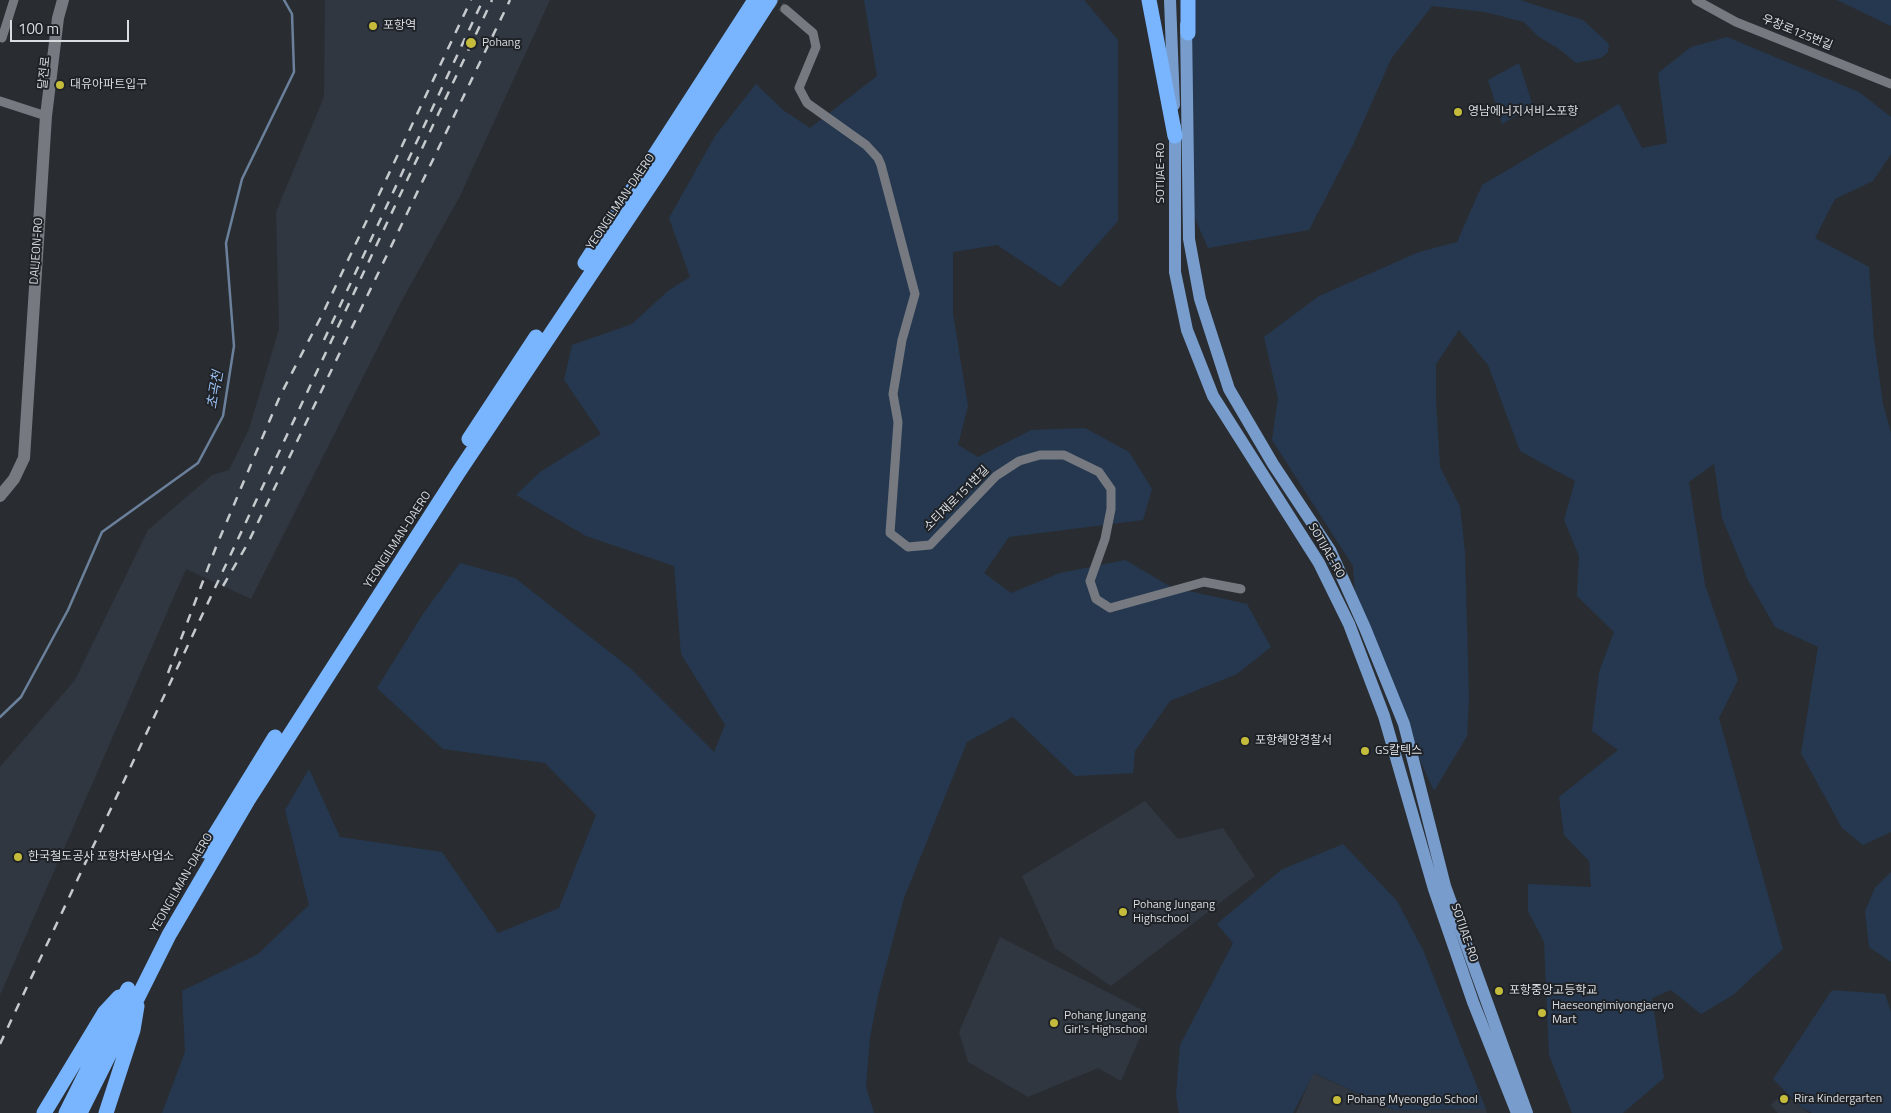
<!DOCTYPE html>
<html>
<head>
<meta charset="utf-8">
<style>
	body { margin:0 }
	#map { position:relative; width:1891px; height:1113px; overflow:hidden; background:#292d32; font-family:"Titillium Web",sans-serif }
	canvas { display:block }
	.scale { position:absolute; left:10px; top:20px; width:119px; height:22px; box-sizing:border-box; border:2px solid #dadde0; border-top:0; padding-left:6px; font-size:15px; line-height:18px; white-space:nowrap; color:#dadde0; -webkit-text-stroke:4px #1f2328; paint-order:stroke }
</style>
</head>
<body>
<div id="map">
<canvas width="1891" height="1113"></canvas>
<div class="scale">100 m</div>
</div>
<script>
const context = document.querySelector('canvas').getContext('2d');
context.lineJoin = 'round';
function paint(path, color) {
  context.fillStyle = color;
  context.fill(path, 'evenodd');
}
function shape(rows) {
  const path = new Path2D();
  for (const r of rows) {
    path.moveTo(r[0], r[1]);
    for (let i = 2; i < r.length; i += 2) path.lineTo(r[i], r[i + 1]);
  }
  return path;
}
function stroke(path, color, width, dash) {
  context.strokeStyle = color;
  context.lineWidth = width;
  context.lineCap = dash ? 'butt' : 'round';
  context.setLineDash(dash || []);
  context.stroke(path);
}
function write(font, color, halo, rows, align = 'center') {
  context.font = font + ' "Titillium Web","Noto Sans KR",sans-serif';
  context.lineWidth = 4;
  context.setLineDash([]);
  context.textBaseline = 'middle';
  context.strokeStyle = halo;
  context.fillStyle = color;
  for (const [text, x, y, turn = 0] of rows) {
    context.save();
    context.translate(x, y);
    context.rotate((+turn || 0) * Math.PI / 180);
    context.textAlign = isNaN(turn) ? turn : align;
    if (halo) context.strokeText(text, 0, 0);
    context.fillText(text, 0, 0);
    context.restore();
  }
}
paint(shape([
	[325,0,550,0,460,196,400,304,251,599,186,569,0,995,0,767,75,680,148,530,212,475,229,470,249,429,279,329,276,212,324,97],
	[1145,801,1178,839,1223,828,1255,876,1111,986,1055,948,1022,876],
	[1000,937,1150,1014,1121,1081,1098,1068,1028,1097,968,1062,959,1032],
	[1313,1073,1394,1110,1486,1109,1487,1113,1296,1113],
	[1783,1093,1809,1113,1778,1113,1771,1105]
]), '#303741');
paint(shape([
	[864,0,1084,0,1118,40,1118,221,1060,287,997,245,953,252,953,314,968,406,958,445,978,457,1031,430,1085,428,1129,452,1152,489,1143,520,1009,537,984,573,1011,593,1060,573,1125,560,1171,587,1247,604,1271,647,1237,674,1170,701,1135,751,1133,773,1075,776,1013,717,967,742,904,898,878,996,870,1038,866,1087,874,1113,162,1113,185,1052,182,991,258,954,309,905,285,810,309,769,340,837,442,852,498,933,559,908,596,815,545,763,443,749,377,688,423,614,460,563,515,578,630,668,714,752,725,725,681,654,674,566,586,536,516,495,540,472,601,434,564,380,572,345,632,324,669,290,690,277,669,218,715,136,756,84,783,110,810,128,877,76],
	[1190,0,1520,0,1583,20,1609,44,1608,52,1601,58,1576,63,1559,49,1539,37,1524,22,1485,12,1432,6,1391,59,1353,145,1309,230,1208,248,1193,214],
	[1837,0,1891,0,1891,26,1866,14],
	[1727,37,1859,92,1891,117,1891,154,1873,181,1835,199,1815,238,1869,267,1874,339,1883,404,1891,433,1891,832,1863,845,1842,828,1801,753,1818,647,1775,627,1748,580,1722,518,1714,464,1689,482,1705,585,1738,680,1719,718,1783,949,1733,995,1701,1014,1671,990,1652,998,1664,1078,1623,1113,1572,1113,1549,1055,1544,942,1528,911,1528,884,1591,887,1589,861,1564,835,1559,797,1618,750,1592,731,1599,672,1614,632,1577,596,1579,556,1564,520,1575,481,1520,451,1488,365,1459,330,1436,364,1436,400,1440,467,1460,507,1465,552,1469,699,1467,736,1434,791,1357,622,1353,566,1272,440,1278,398,1264,337,1319,296,1419,252,1457,242,1482,185,1619,104,1642,148,1667,143,1658,73,1691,47],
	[1519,63,1533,106,1502,124,1488,80],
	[1343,844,1397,901,1423,950,1486,1109,1394,1110,1314,1073,1293,1113,1179,1113,1176,1095,1180,1045,1233,943,1217,924,1281,870],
	[1891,872,1891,962,1869,947,1865,911,1875,888],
	[1832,990,1885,994,1891,1012,1891,1113,1812,1113,1801,1107,1773,1079]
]), '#25384f');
stroke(shape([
	[0,717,21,697,68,610,102,532,198,463,223,416,234,346,226,243,242,179,294,72,292,14,284,0]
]), '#6a809b', 2.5);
stroke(shape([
	[769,0,785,9]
]), '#44474c', 9, [9, 4.5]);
stroke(shape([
	[1696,0,1736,22,1891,84],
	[785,9,813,33,816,47,799,88,807,103,866,145,878,158,881,165,915,294,902,340,893,394,898,422,890,533,908,547,930,545,996,476,1019,461,1040,455,1064,455,1099,472,1111,489,1111,509,1105,539,1090,581,1096,599,1110,608,1204,582,1241,589],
	[0,37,2,38,14,0],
	[0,101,46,116]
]), '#767a80', 9);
stroke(shape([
	[0,496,14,479,24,458,46,116,58,18,63,0]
]), '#767a80', 12);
stroke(shape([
	[1170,0,1174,105],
	[1186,25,1189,239,1200,299,1229,389,1273,464,1330,550,1365,628,1404,724,1445,886,1527,1113],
	[1175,127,1175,272,1187,330,1213,396,1319,563,1349,624,1384,716,1434,889,1473,1002,1517,1113]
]), '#789dcc', 12);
stroke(shape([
	[1149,0,1175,136],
	[1188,33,1188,0],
	[585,263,755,0],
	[469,439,536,337],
	[205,851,275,737],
	[44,1113,105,1012,119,997],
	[66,1113,128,989],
	[80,1113,169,935,248,800,458,473,661,169,770,0],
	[106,1113,133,1030,137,1006]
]), '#79b4ff', 15);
stroke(shape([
	[324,340,483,0],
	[223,586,248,543,510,0],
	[168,673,216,547,280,396,323,313,471,0],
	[0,1044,492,0]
]), '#c6cacd', 2.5, [9, 9]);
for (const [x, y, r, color] of [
	[373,26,5,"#c6bc3c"],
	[471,43,6,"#c6bc3c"],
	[60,85,5,"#c6bc3c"],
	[1458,112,5,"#c6bc3c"],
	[1245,741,5,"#c6bc3c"],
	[1365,751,5,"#c6bc3c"],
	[18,857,5,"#c6bc3c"],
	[1123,912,5,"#c6bc3c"],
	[1499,991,5,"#c6bc3c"],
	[1542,1013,5,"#c6bc3c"],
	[1054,1023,5,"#c6bc3c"],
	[1784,1099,5,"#c6bc3c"],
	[1337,1100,5,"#c6bc3c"]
]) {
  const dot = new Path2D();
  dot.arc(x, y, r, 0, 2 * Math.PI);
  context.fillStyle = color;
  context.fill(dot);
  stroke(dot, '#1f2328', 2);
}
write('12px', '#dadde0', '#1f2328', [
	["포항역",383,26],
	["Pohang",482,43],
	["대유아파트입구",70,85],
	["영남에너지서비스포항",1468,112],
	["포항해양경찰서",1255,741],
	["GS칼텍스",1375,751],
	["한국철도공사 포항차량사업소",28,857],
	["Pohang Jungang",1133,905],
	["Highschool",1133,919],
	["포항중앙고등학교",1509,991],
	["Haeseongimiyongjaeryo",1552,1006],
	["Mart",1552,1020],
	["Pohang Jungang",1064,1016],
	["Girl's Highschool",1064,1030],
	["Rira Kindergarten",1794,1099],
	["Pohang Myeongdo School",1347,1100]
], 'left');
write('12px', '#dadde0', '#1f2328', [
	["우창로125번길",1797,33,22],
	["달전로",45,73,-84],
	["SOTIJAE-RO",1161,173,-90],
	["YEONGILMAN-DAERO",621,202,-56],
	["DALJEON-RO",37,251,-86],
	["소티재로151번길",957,499,-45],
	["YEONGILMAN-DAERO",398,540,-57],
	["SOTIJAE-RO",1326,551,60],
	["YEONGILMAN-DAERO",182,883,-60],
	["SOTIJAE-RO",1464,933,71]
]);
write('italic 14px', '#9cc2f3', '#1f2328', [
	["초곡천",216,390,-80]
]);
</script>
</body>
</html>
